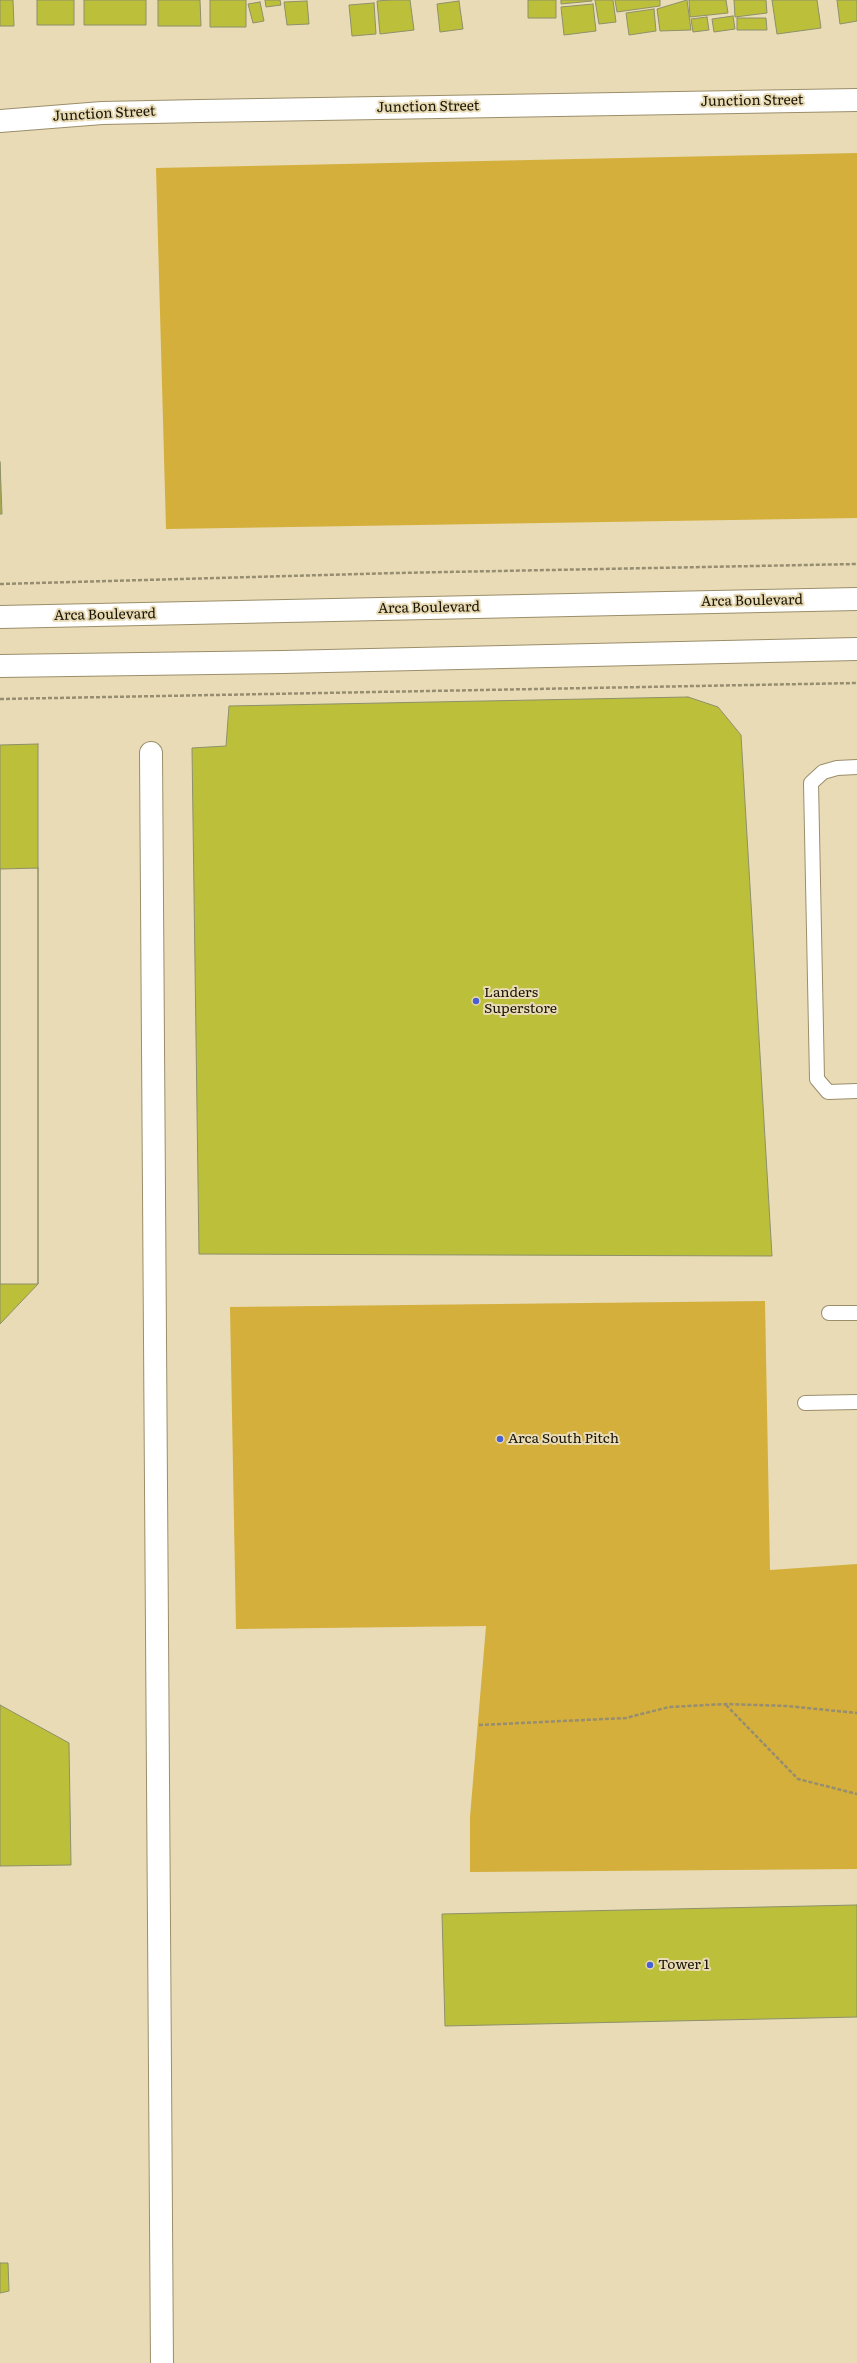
<!DOCTYPE html>
<html>
<head>
<meta charset="utf-8">
<style>
	body { margin:0 }
	canvas { display:block; background:#e8dbb5 }
</style>
</head>
<body>
<canvas width="857" height="2363"></canvas>
<script>
const context = document.querySelector('canvas').getContext('2d');
context.lineJoin = 'round';
function paint(path, color) {
  context.fillStyle = color;
  context.fill(path, 'evenodd');
}
function shape(rows) {
  const path = new Path2D();
  for (const r of rows) {
    path.moveTo(r[0], r[1]);
    for (let i = 2; i < r.length; i += 2) path.lineTo(r[i], r[i + 1]);
  }
  return path;
}
function stroke(path, color, width, dash) {
  context.strokeStyle = color;
  context.lineWidth = width;
  context.lineCap = dash ? 'butt' : 'round';
  context.setLineDash(dash || []);
  context.stroke(path);
}
function write(font, color, halo, rows, align = 'center') {
  context.font = font + ' Literata,serif';
  context.lineWidth = 4;
  context.setLineDash([]);
  context.textBaseline = 'middle';
  context.strokeStyle = halo;
  context.fillStyle = color;
  for (const [text, x, y, turn = 0] of rows) {
    context.save();
    context.translate(x, y);
    context.rotate((+turn || 0) * Math.PI / 180);
    context.textAlign = isNaN(turn) ? turn : align;
    if (halo) context.strokeText(text, 0, 0);
    context.fillText(text, 0, 0);
    context.restore();
  }
}
paint(shape([
	[857,153,857,518,166,529,156,168],
	[765,1301,770,1570,857,1564,857,1869,470,1872,470,1817,486,1626,236,1629,230,1307]
]), '#d4af3c');
const building = shape([
	[0,0,13,0,14,26,0,26,0,0],
	[37,0,74,0,74,25,37,25,37,0],
	[84,0,146,0,146,25,84,25,84,0],
	[158,0,200,0,201,26,158,26,158,0],
	[210,0,246,0,246,27,210,27,210,0],
	[265,0,280,0,281,5,266,7,265,0],
	[390,0,410,0,414,30,380,34,377,1,390,0],
	[528,0,556,0,556,18,528,18,528,0],
	[561,0,592,0,592,1,561,4,561,0],
	[595,0,613,0,616,22,599,24,595,0],
	[615,0,660,0,660,6,617,12,615,0],
	[687,0,691,30,660,31,657,9,687,0],
	[689,0,726,0,728,13,690,17,689,0],
	[734,0,766,0,767,13,735,17,734,0],
	[772,0,817,0,821,28,777,34,772,0],
	[837,0,857,0,857,21,840,24,837,0],
	[307,1,309,24,287,25,284,2,307,1],
	[459,1,463,29,440,32,437,4,459,1],
	[260,2,264,21,253,23,248,4,260,2],
	[374,3,376,34,352,36,349,5,374,3],
	[593,4,596,31,564,35,561,7,593,4],
	[654,9,656,31,629,35,626,13,654,9],
	[733,16,735,29,714,32,712,19,733,16],
	[707,17,709,30,693,32,691,19,707,17],
	[737,18,766,18,767,30,737,30,737,18],
	[0,462,2,514,0,514,0,462],
	[688,697,718,707,741,735,772,1256,199,1254,192,748,226,746,229,706,688,697],
	[38,744,38,1284,0,1324,0,745,38,744],
	[38,868,38,1284,0,1284,0,869,38,868],
	[0,1705,69,1743,71,1865,0,1866,0,1705],
	[857,1905,857,2017,445,2026,442,1914,857,1905],
	[0,2263,8,2263,9,2291,0,2293,0,2263]
]);
paint(building, '#bcbf3a');
stroke(building, '#8e906b', 1);
const lane = shape([
	[857,767,837,768,823,772,811,783,817,1079,828,1092,857,1091],
	[829,1313,857,1313],
	[805,1403,857,1402]
]);
const street = shape([
	[0,121,102,113,200,111,857,100],
	[151,753,162,2363]
]);
const secondary = shape([
	[0,617,857,599],
	[0,666,283,662,857,649]
]);
stroke(lane, '#9b8e6b', 16);
stroke(street, '#9b8e6b', 24);
stroke(secondary, '#9b8e6b', 24);
stroke(shape([
	[0,584,396,573,857,564],
	[0,699,857,683],
	[726,1705,798,1779,857,1794],
	[479,1725,626,1718,669,1707,726,1704,787,1706,857,1713]
]), '#978d71', 2.5, [4, 2]);
stroke(lane, '#fff', 14);
stroke(street, '#fff', 22);
stroke(secondary, '#fff', 22);
for (const [x, y, r, color] of [
	[476,1001,4,"#4960d4"],
	[500,1439,4,"#4960d4"],
	[650,1965,4,"#4960d4"]
]) {
  const dot = new Path2D();
  dot.arc(x, y, r, 0, 2 * Math.PI);
  context.fillStyle = color;
  context.fill(dot);
  stroke(dot, '#e8dbb5', 1.5);
}
write('14px', '#191406', '#e8dbb5', [
	["Junction Street",752,101,-1],
	["Junction Street",428,107,-1],
	["Junction Street",104,114,-3],
	["Arca Boulevard",752,601,-1],
	["Arca Boulevard",429,608,-1],
	["Arca Boulevard",105,615,-1]
]);
write('14px', '#191406', '#e8dbb5', [
	["Landers",484,993],
	["Superstore",484,1009],
	["Arca South Pitch",508,1439],
	["Tower 1",658,1965]
], 'left');
</script>
</body>
</html>
